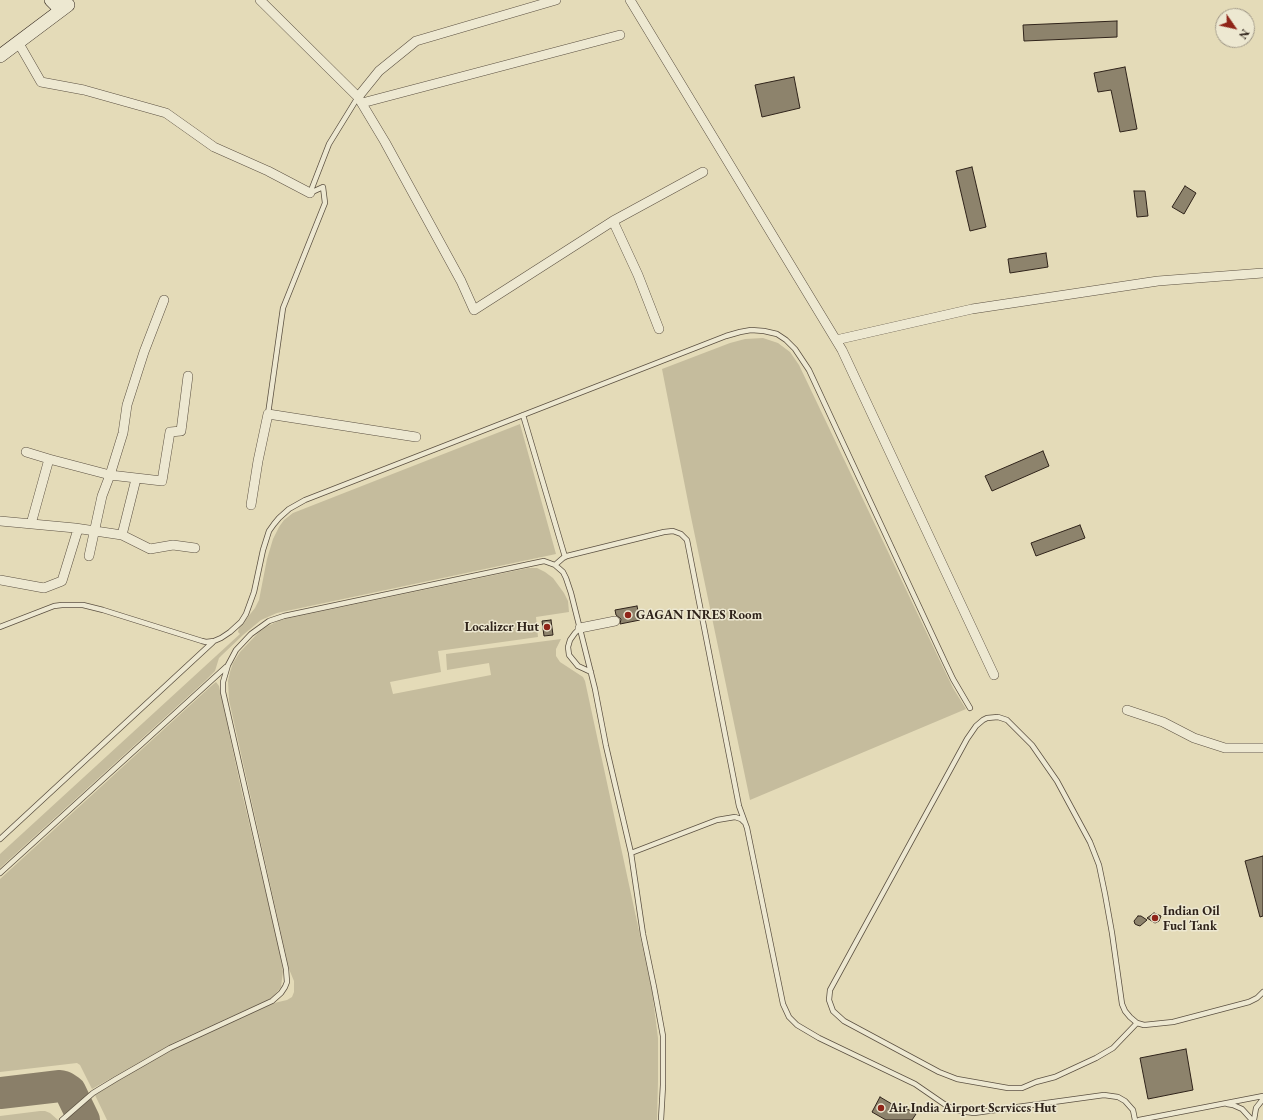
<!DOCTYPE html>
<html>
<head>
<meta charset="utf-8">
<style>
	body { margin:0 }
	#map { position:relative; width:1263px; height:1120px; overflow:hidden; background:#e4dbb8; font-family:"EB Garamond",serif }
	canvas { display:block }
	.north { position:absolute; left:1215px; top:8px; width:40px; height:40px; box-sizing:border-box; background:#ede8d1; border:1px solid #a19988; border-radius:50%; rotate:124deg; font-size:11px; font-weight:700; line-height:16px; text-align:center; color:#2f231a }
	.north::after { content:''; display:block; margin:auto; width:14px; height:18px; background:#8f2418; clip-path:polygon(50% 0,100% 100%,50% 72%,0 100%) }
</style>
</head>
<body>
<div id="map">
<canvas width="1263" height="1120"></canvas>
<div class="north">N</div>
</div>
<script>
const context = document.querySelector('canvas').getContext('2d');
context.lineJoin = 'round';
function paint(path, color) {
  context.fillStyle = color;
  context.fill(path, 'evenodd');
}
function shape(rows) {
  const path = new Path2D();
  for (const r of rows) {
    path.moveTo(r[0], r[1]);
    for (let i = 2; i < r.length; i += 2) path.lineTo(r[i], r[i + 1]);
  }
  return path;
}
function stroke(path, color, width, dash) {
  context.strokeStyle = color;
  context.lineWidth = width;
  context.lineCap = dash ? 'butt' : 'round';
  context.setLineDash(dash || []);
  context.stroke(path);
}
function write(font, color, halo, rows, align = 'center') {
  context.font = font + ' "EB Garamond",serif';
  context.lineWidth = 3;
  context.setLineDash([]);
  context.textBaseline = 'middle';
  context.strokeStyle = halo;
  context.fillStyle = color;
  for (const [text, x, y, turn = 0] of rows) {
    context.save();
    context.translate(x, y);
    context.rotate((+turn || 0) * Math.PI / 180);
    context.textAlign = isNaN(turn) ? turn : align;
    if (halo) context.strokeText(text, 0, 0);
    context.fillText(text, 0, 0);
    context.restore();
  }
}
paint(shape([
	[763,338,778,343,790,352,799,365,941,663,953,688,966,709,750,800,691,517,662,369,730,343,745,339],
	[520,424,556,554,277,613,261,620,243,635,222,655,219,658,215,671,205,681,0,868,0,854,240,634,238,632,239,628,255,608,259,600,267,559,273,539,279,527,284,520,293,513],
	[528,568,537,568,545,572,553,578,564,593,568,601,569,612,536,617,538,637,438,651,441,672,390,682,393,694,491,675,489,663,447,670,446,654,561,639,556,649,556,656,560,662,583,677,585,681,652,991,658,1038,658,1081,657,1120,107,1120,95,1095,147,1063,176,1048,263,1008,274,1003,287,1000,292,997,294,992,294,981,289,969,229,700,228,681,230,672,233,663,240,652,258,633,266,627,280,620],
	[216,682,219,686,242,793,279,948,283,971,281,987,273,997,268,1000,173,1043,92,1089,80,1065,77,1063,0,1072,0,879,210,687],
	[40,1111,45,1111,50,1113,58,1120,0,1120,0,1116]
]), '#c5bc9d');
stroke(shape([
	[0,1093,60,1086,64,1087,70,1091,84,1120]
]), '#8a7f69', 32);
const building = shape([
	[1117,21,1117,37,1024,41,1023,25,1117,21],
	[1125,67,1137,129,1120,132,1111,90,1098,92,1094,73,1125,67],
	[794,77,800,108,762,117,755,85,794,77],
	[972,167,986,227,970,231,956,171,972,167],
	[1185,186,1196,193,1184,214,1172,207,1185,186],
	[1134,191,1145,191,1148,216,1137,217,1134,191],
	[1046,253,1048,267,1010,273,1008,259,1046,253],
	[1043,451,1049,466,992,491,985,476,1043,451],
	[1080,525,1085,538,1036,556,1031,543,1080,525],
	[637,606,640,620,620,624,621,619,616,615,615,610,637,606],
	[551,620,553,635,544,636,542,621,551,620],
	[1263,856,1263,916,1260,917,1245,861,1263,856],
	[1154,913,1161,916,1159,921,1155,923,1147,918,1154,913],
	[1138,916,1141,916,1147,920,1140,926,1137,925,1135,924,1134,921,1138,916],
	[1186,1049,1193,1090,1148,1099,1140,1058,1186,1049],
	[880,1097,902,1110,904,1107,916,1114,912,1120,886,1120,872,1112,880,1097]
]);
paint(building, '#8d836c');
stroke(building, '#2f231a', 1);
const lane = shape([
	[268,414,283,308,325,203,323,187,310,193,329,144,358,97],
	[523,415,565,557],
	[555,565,563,572,566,578,571,593,595,689,606,746,631,853],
	[0,627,54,606,62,605,83,605,103,610,202,641,206,642,214,641,221,638,230,632,241,622,246,614,254,592,263,550,269,531,274,524,279,518,289,509,305,500,726,336,740,332,751,330,764,331,777,334,786,340,795,349,809,370,944,660,953,679,970,708],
	[580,628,575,633,570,640,568,647,569,655,578,666,591,672],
	[0,839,213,642],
	[0,873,226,667],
	[1137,1023,1113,1048,1096,1058,1055,1077,1036,1082,1022,1088,1008,1088,957,1079,939,1072,844,1021,833,1011,829,1000,830,990,967,739,976,726,983,720,987,718,998,717,1007,720,1032,745,1057,781,1090,842,1099,865,1105,894,1112,933,1122,1004,1125,1011,1130,1017,1137,1023,1144,1025,1173,1022,1249,1002,1257,998,1263,992],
	[1227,1104,1233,1105,1242,1109,1252,1120],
	[62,1120,93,1093,116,1079,170,1048,272,1001,281,993,285,987,287,982,286,969,223,692,223,682,228,665,236,650,251,634,269,621,284,616,544,561,555,565,563,558,567,556,664,532,673,531,681,534,687,540,739,806,747,828,783,1004,789,1017,797,1025,819,1038,915,1084,947,1106,960,1111,974,1113,1104,1095,1118,1097,1125,1101,1133,1110,1135,1120],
	[661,1120,663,1085,663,1036,654,987,643,934,631,853,717,820,735,817,741,819,744,822],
	[1139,1120,1263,1096],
	[1254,1120,1256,1108,1263,1099]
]);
const street = shape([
	[260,0,358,97,385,142,461,281,474,310,613,221,703,172],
	[630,0,842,350,994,675],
	[18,42,41,82,84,90,166,113,214,147,268,171,310,193],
	[358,97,379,71,416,41,556,0],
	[362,103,620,35],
	[613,221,638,275,659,329],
	[836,340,972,309,1158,281,1263,273],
	[26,452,49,459,110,475,162,481,170,432,181,431,188,376],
	[251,505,258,461,268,414,416,437],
	[0,521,75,528,122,535,150,549,173,545,195,548],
	[31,524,49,459],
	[122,535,136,479],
	[89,556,102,496,110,475,123,433,127,405,144,352,164,300],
	[0,580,44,588,62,581,78,529],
	[580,628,615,621],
	[1127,710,1163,722,1194,738,1225,748,1263,748]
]);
const secondary = shape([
	[51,0,61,10],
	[0,56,68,5,63,0]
]);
stroke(lane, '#5c5142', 6);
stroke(street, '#5c5142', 10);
stroke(secondary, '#2f231a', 14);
stroke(lane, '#ede8d1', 4.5);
stroke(street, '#ede8d1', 9);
stroke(secondary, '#ede8d1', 13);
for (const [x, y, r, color] of [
	[628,615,4,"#8f2418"],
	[547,627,4,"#8f2418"],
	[1155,918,4,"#8f2418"],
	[881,1108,4,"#8f2418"]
]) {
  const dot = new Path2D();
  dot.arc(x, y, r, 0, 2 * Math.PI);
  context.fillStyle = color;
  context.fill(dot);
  stroke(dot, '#ede8d1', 1.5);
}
write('bold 13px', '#2f231a', '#ede8d1', [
	["GAGAN INRES Room",636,615],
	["Localizer Hut",539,627,"right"],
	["Indian Oil",1163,911],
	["Fuel Tank",1163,926],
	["Air India Airport Services Hut",889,1108]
], 'left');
</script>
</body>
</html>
